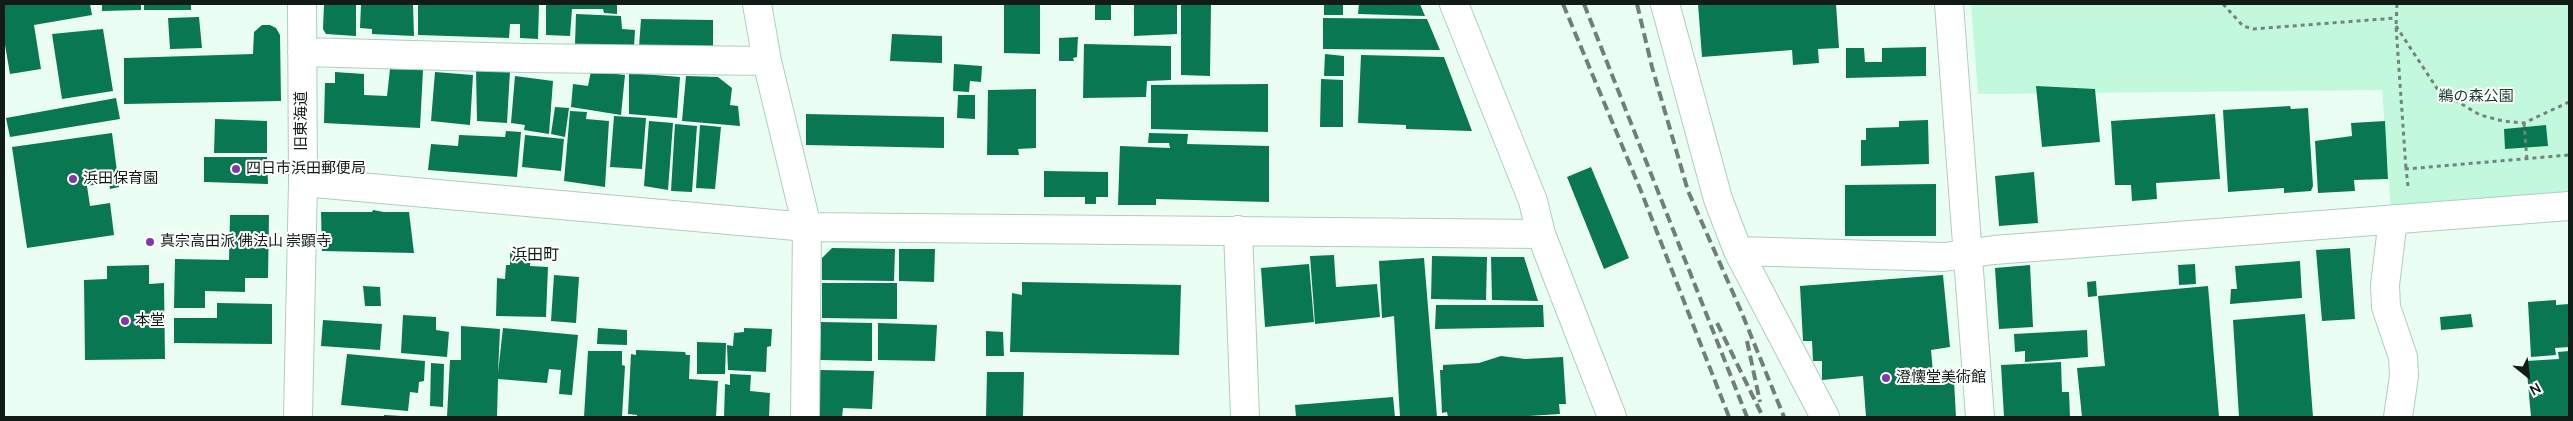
<!DOCTYPE html>
<html>
<head>
<meta charset="utf-8">
<style>
	body { margin:0 }
	#map { position:relative; width:2573px; height:421px; overflow:hidden; background:#ebfef4; font-family:Manrope,sans-serif }
	canvas { display:block }
	.frame { position:absolute; inset:0; border:5px solid #111c17; pointer-events:none }
	.north { position:absolute; left:2503px; top:351px; width:50px; height:50px; -webkit-text-stroke:4px #fff; paint-order:stroke; rotate:151deg; font-size:14px; font-weight:700; line-height:20px; text-align:center; color:#111c17 }
	.north::after { content:''; display:block; margin:auto; width:18px; height:22px; background:#111c17; clip-path:polygon(50% 0,100% 100%,50% 72%,0 100%) }
</style>
</head>
<body>
<div id="map">
<canvas width="2573" height="421"></canvas>
<div class="frame"></div>
<div class="north">N</div>
</div>
<script>
const context = document.querySelector('canvas').getContext('2d');
context.lineJoin = 'round';
function paint(path, color) {
  context.fillStyle = color;
  context.fill(path, 'evenodd');
}
function shape(rows) {
  const path = new Path2D();
  for (const r of rows) {
    path.moveTo(r[0], r[1]);
    for (let i = 2; i < r.length; i += 2) path.lineTo(r[i], r[i + 1]);
  }
  return path;
}
function stroke(path, color, width, dash) {
  context.strokeStyle = color;
  context.lineWidth = width;
  context.lineCap = dash ? 'butt' : 'round';
  context.setLineDash(dash || []);
  context.stroke(path);
}
function write(font, color, halo, rows, align = 'center') {
  context.font = font + ' Manrope,"Noto Sans JP",sans-serif';
  context.lineWidth = 4;
  context.setLineDash([]);
  context.textBaseline = 'middle';
  context.strokeStyle = halo;
  context.fillStyle = color;
  for (const [text, x, y, turn = 0] of rows) {
    context.save();
    context.translate(x, y);
    context.rotate((+turn || 0) * Math.PI / 180);
    context.textAlign = isNaN(turn) ? turn : align;
    if (halo) context.strokeText(text, 0, 0);
    context.fillText(text, 0, 0);
    context.restore();
  }
}
paint(shape([
	[1971,4,2569,4,2569,196,2391,210,2382,90,1978,94]
]), '#c2f9dd');
paint(shape([
	[4,4,90,4,92,15,34,25,41,69,10,74,4,39],
	[102,4,141,4,141,10,102,11],
	[144,4,191,4,191,10,144,10],
	[324,4,356,4,356,36,326,34,323,29],
	[361,4,413,4,414,36,372,34,372,29,360,28],
	[418,4,539,4,538,39,520,38,520,24,510,24,509,38,418,35],
	[546,4,617,4,617,14,604,13,603,9,572,9,570,36,546,35],
	[1004,4,1040,4,1040,54,1004,53],
	[1095,4,1111,4,1111,20,1095,20],
	[1134,4,1177,4,1177,34,1134,36],
	[1181,4,1211,4,1210,76,1181,75],
	[1324,4,1343,4,1343,15,1324,15],
	[1359,4,1420,4,1425,16,1358,14],
	[1698,4,1836,4,1839,48,1818,49,1819,63,1793,65,1792,50,1702,57],
	[576,14,621,16,622,29,635,30,634,47,575,44],
	[199,17,202,48,170,49,168,18],
	[1323,18,1427,19,1440,50,1323,49],
	[641,19,713,20,713,49,639,47],
	[262,25,270,25,276,28,280,35,281,101,124,104,124,58,253,54,254,32],
	[103,29,113,91,62,99,52,34],
	[892,34,942,36,942,63,890,61],
	[1078,37,1077,57,1073,58,1074,61,1059,61,1059,38],
	[1084,44,1171,46,1171,80,1147,81,1146,97,1083,98],
	[1926,47,1926,76,1846,78,1846,48,1864,48,1865,62,1882,62,1882,48],
	[1325,54,1344,56,1344,76,1324,76],
	[1361,55,1444,57,1472,131,1406,129,1406,125,1358,123],
	[954,64,982,66,981,82,970,81,969,92,953,91],
	[476,68,510,71,507,123,477,121],
	[390,69,423,70,420,128,324,123,325,83,335,83,335,72,364,74,364,95,387,96],
	[591,71,625,75,621,115,571,107,573,84,588,86],
	[435,72,473,75,470,125,431,121],
	[629,73,680,77,677,118,629,114],
	[515,76,553,81,549,134,524,130,525,125,511,123],
	[686,76,718,77,732,88,730,105,738,106,740,126,682,121],
	[1321,79,1343,80,1343,127,1320,127],
	[1268,84,1268,132,1151,129,1151,85],
	[2036,86,2095,89,2100,142,2042,147],
	[1036,89,1036,148,1018,149,1019,155,987,155,988,90],
	[958,95,975,95,975,119,957,118],
	[116,98,120,119,10,137,6,118],
	[2290,106,2291,109,2308,108,2313,186,2311,191,2284,193,2284,188,2228,192,2223,110],
	[555,107,569,108,565,137,551,134],
	[570,111,587,112,586,119,609,121,605,187,564,181],
	[806,114,944,117,944,148,806,145],
	[2215,114,2220,179,2156,183,2157,199,2132,201,2131,185,2115,185,2111,121],
	[614,116,646,118,642,169,610,167],
	[215,119,267,121,267,153,214,153],
	[1928,120,1929,164,1861,166,1861,140,1866,140,1866,128,1899,127,1899,121],
	[649,121,673,123,668,190,644,186],
	[2385,121,2388,179,2354,180,2355,191,2318,193,2315,141,2352,136,2351,123],
	[675,124,697,126,692,192,671,191],
	[700,125,721,127,715,189,696,188],
	[2546,125,2548,146,2505,149,2504,129],
	[506,131,521,132,517,177,428,170,431,144,458,146,459,135,505,137],
	[112,133,119,187,110,189,109,182,87,186,90,206,110,203,114,235,27,248,12,147],
	[1149,133,1188,134,1187,144,1269,146,1269,202,1156,199,1156,205,1118,205,1120,146,1170,148,1169,143,1148,143],
	[525,135,564,139,561,171,522,167],
	[204,157,267,157,268,184,204,182],
	[1591,167,1629,258,1604,269,1567,177],
	[1044,171,1108,172,1108,197,1096,197,1096,204,1085,204,1085,197,1044,197],
	[2034,172,2038,223,1999,226,1995,176],
	[1936,184,1936,236,1845,236,1845,185],
	[373,210,384,212,409,212,414,253,322,251,321,212,372,212],
	[230,215,269,215,268,278,245,278,245,292,205,291,205,308,174,308,175,259,229,260],
	[832,248,895,249,894,281,822,280,822,258],
	[2350,248,2355,319,2322,321,2316,250],
	[899,249,935,249,934,282,899,281],
	[510,253,531,254,530,266,548,267,546,317,496,316,497,278,505,279,506,265,510,265],
	[1334,255,1336,287,1377,284,1380,317,1315,324,1310,256],
	[1432,256,1487,257,1486,300,1431,299],
	[1491,257,1524,257,1538,301,1492,300],
	[1424,258,1437,417,1400,417,1394,316,1382,318,1379,261],
	[2300,261,2302,298,2230,304,2231,289,2237,289,2235,266],
	[1309,264,1314,322,1265,327,1261,268],
	[2195,264,2196,284,2179,285,2178,265],
	[149,265,149,284,164,283,165,359,85,360,84,280,107,279,107,266],
	[2030,265,2033,327,1999,329,1995,268],
	[554,275,579,277,576,323,551,321],
	[1943,275,1950,347,1931,350,1934,383,1954,381,1956,417,1866,417,1863,376,1822,380,1822,361,1813,361,1812,341,1803,341,1800,286],
	[2096,281,2097,296,2088,297,2087,282],
	[1022,282,1181,285,1179,355,1010,352,1012,293,1022,295],
	[822,283,897,283,897,319,822,318],
	[363,286,380,287,381,306,365,306],
	[2208,286,2219,417,2082,417,2077,368,2105,366,2098,296],
	[2556,300,2556,305,2569,304,2569,347,2555,348,2556,355,2531,357,2528,302],
	[217,303,272,304,272,344,174,343,174,318,217,318],
	[1436,305,1543,305,1544,327,1435,329],
	[2305,314,2313,417,2239,417,2233,320],
	[2471,314,2473,327,2441,330,2440,317],
	[403,315,436,317,436,330,449,332,447,357,401,353],
	[323,320,382,324,380,350,321,346],
	[821,322,872,323,872,361,820,360],
	[878,323,937,325,935,361,878,360],
	[461,326,500,329,498,373,503,328,578,335,572,395,559,394,561,370,549,369,547,383,498,379,497,417,447,417,450,360,461,360],
	[598,328,627,330,627,345,597,344],
	[744,328,772,329,771,346,767,347,766,372,728,370,727,345,733,346,734,333,744,332],
	[2087,330,2088,357,2025,362,2025,351,2015,352,2014,334],
	[986,331,1003,332,1004,356,986,356],
	[697,342,726,343,725,374,697,374],
	[636,350,685,352,686,355,690,355,689,379,718,381,716,417,637,417,637,415,628,414,631,354,636,355],
	[588,351,622,351,622,365,625,366,622,417,584,417],
	[2569,351,2569,417,2531,417,2526,361,2559,359,2558,352],
	[347,354,425,361,424,381,419,382,418,393,410,392,408,411,341,405],
	[1501,356,1525,359,1563,357,1566,404,1559,404,1560,414,1513,417,1448,417,1447,412,1442,413,1440,370,1443,370,1443,365,1479,363],
	[2061,362,2062,392,2069,392,2070,417,2004,417,2001,365],
	[431,363,444,364,443,407,430,406],
	[820,370,874,371,872,409,843,408,842,417,820,417],
	[987,372,1024,372,1023,417,986,417],
	[730,374,751,375,750,391,770,393,769,417,724,417,725,384,730,385],
	[1393,397,1395,417,1296,417,1295,405],
	[384,415,401,416,401,417,384,417]
]), '#097751');
const minor = shape([
	[757,4,767,61,807,227,805,417],
	[1454,4,1533,201,1541,234,1612,417],
	[1665,4,1718,199,1738,251,1825,417],
	[1949,4,1980,417],
	[302,52,525,58,767,61],
	[303,182,807,227,1541,234],
	[2393,219,2385,285,2386,307,2403,357,2404,376,2398,417],
	[1238,230,1245,417],
	[1738,251,1944,257,1994,250,2569,206],
	[298,417,303,182,302,4]
]);
stroke(minor, '#b0cdbe', 30);
stroke(shape([
	[2223,4,2243,26,2253,29,2396,18],
	[2397,4,2396,26,2406,169],
	[2396,26,2438,90,2480,115,2503,121,2524,123,2569,102],
	[2524,123,2527,160],
	[2408,186,2406,169,2569,155]
]), '#75837c', 3, [4, 4]);
stroke(minor, '#fff', 28);
stroke(shape([
	[1563,4,1641,191,1729,417],
	[1584,4,1747,417],
	[1637,4,1652,67,1688,191,1741,311,1784,417],
	[1717,323,1763,417],
	[1747,341,1760,402]
]), '#717f78', 4, [10, 5]);
for (const [x, y, r, color] of [
	[236,169,5,"#8236a8"],
	[73,179,5,"#8236a8"],
	[150,242,5,"#8236a8"],
	[125,321,5,"#8236a8"],
	[1886,378,5,"#8236a8"]
]) {
  const dot = new Path2D();
  dot.arc(x, y, r, 0, 2 * Math.PI);
  context.fillStyle = color;
  context.fill(dot);
  stroke(dot, '#fff', 2);
}
write('15px', '#153d2c', '#fff', [
	["鵜の森公園",2476,97]
]);
write('15px', '#111c17', '#fff', [
	["旧東海道",302,121,-90]
]);
write('15px', '#111c17', '#fff', [
	["四日市浜田郵便局",246,169],
	["浜田保育園",83,179],
	["真宗高田派 佛法山 崇顕寺",160,242],
	["本堂",135,321],
	["澄懐堂美術館",1896,378]
], 'left');
write('16px', '#111c17', '#fff', [
	["浜田町",535,256]
]);
</script>
</body>
</html>
